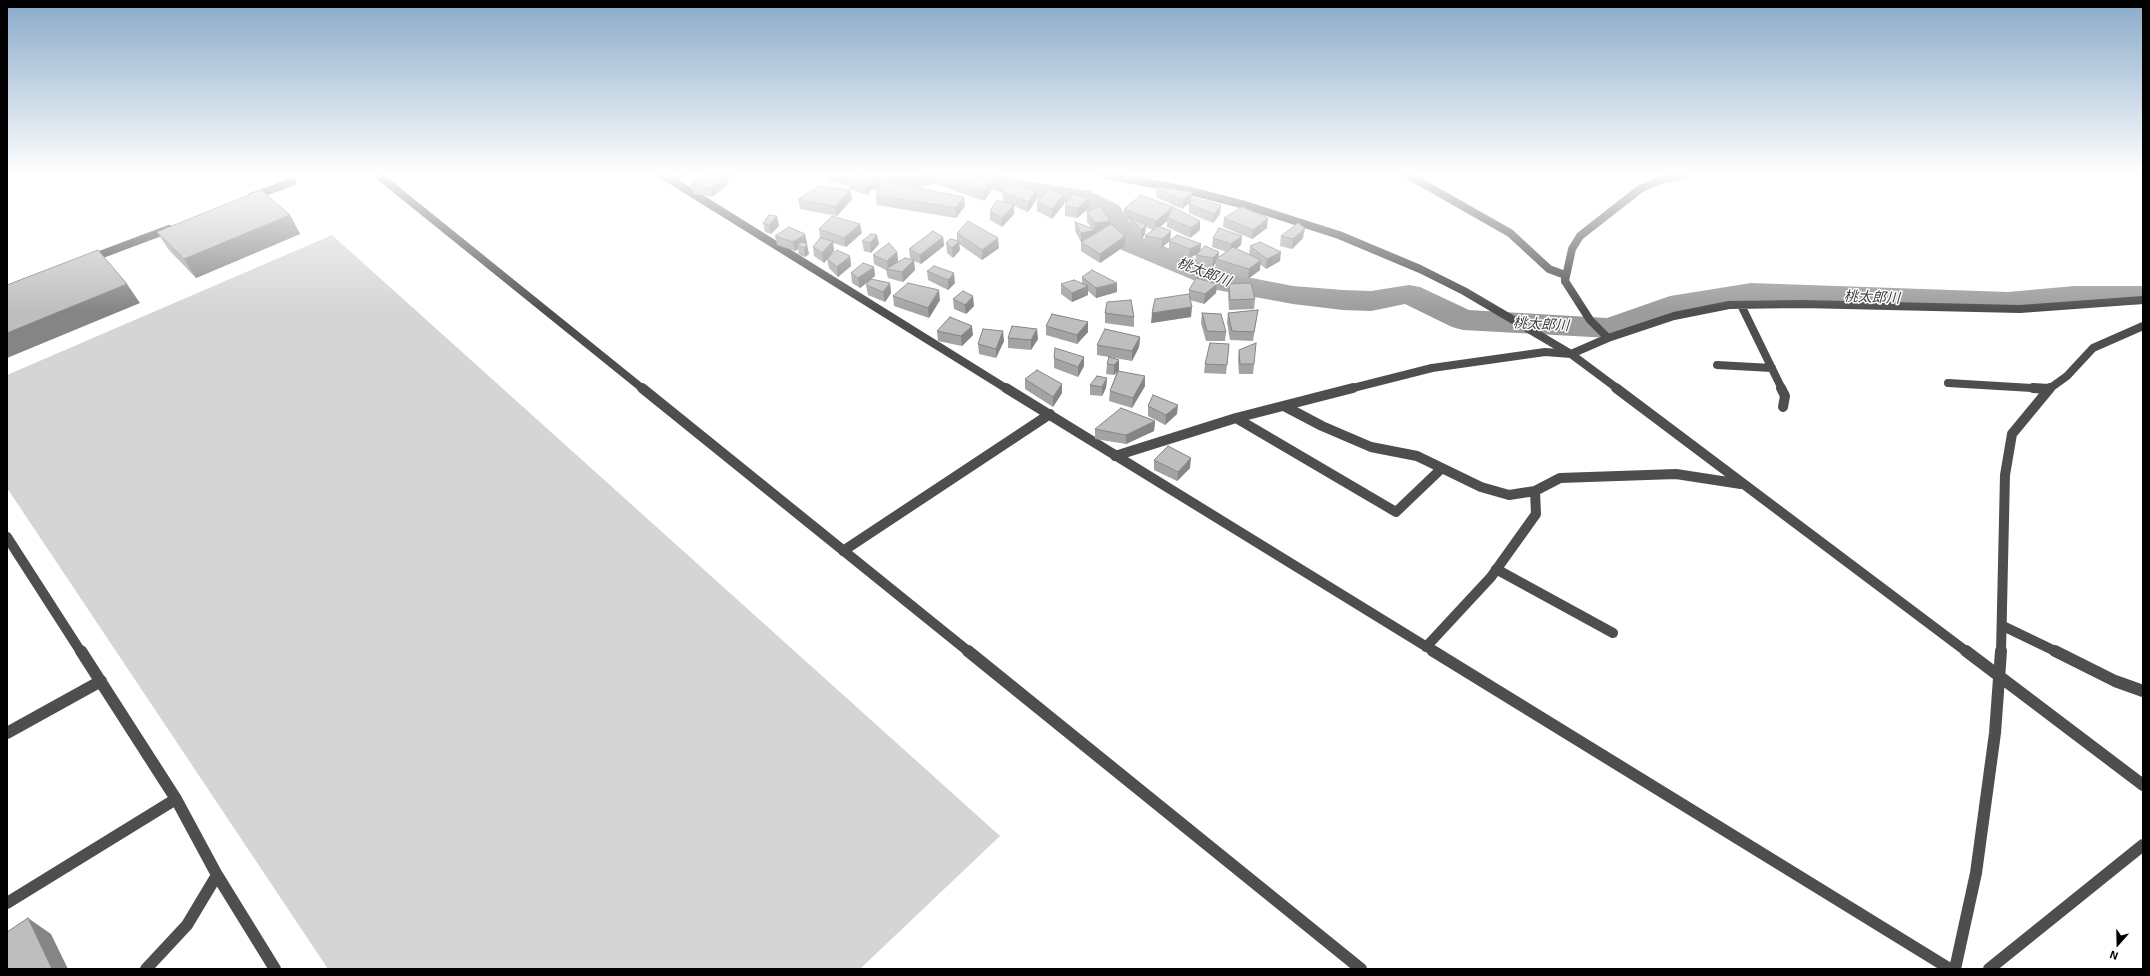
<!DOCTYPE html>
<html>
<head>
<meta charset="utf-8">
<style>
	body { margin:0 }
	#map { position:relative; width:2150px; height:976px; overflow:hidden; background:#fff; font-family:"Exo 2",sans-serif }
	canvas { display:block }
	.frame { position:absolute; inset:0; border:8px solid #000; pointer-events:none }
	.north { position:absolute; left:2098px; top:924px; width:40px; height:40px; -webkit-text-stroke:3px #fff; paint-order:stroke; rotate:200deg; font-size:11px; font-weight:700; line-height:16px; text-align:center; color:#000 }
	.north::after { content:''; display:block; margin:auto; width:14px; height:18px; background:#000; clip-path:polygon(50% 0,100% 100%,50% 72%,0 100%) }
</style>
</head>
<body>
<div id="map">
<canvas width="2150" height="976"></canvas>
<div class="frame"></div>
<div class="north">N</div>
</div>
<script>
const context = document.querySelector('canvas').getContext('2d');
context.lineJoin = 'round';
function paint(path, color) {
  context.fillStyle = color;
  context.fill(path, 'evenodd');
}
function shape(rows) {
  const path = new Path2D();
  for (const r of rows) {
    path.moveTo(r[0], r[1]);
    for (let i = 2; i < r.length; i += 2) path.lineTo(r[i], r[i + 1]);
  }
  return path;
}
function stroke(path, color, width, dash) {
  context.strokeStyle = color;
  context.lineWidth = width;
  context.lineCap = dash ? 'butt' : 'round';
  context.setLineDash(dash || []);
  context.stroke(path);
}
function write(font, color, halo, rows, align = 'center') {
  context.font = font + ' "Exo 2","Noto Sans JP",sans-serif';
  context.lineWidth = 3;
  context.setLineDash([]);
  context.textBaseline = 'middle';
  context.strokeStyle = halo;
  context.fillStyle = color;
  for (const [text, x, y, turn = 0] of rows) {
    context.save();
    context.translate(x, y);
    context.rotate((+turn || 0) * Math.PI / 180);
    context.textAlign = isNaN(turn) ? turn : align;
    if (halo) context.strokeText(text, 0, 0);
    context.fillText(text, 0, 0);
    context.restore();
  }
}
paint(shape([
	[332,235,1000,836,860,969,328,969,7,488,7,375]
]), '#d5d5d5');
paint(shape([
	[824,175,897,176,952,175,948,181,897,192,879,191,838,183,828,181,824,175],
	[959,175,1002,175,1020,180,1090,191,1119,205,1138,236,1236,275,1293,286,1343,290,1371,291,1409,285,1420,287,1469,310,1607,318,1670,296,1751,283,2008,292,2074,286,2143,286,2143,304,2074,306,2008,312,1751,301,1677,314,1610,338,1463,330,1452,327,1405,304,1371,311,1343,310,1293,304,1217,290,1117,248,1098,217,1073,204,1007,194,963,181,959,175]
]), '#9c9c9c');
stroke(shape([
	[378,175,643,389],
	[663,175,1007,389],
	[1106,175,1186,190,1245,205,1339,235,1420,269,1464,291,1571,354,1618,389],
	[1408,175,1510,233,1549,269,1565,275,1565,281,1590,320,1608,338],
	[251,197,292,182],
	[89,259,169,229],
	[1565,281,1572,249,1580,236,1640,189,1659,180,1684,175],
	[1741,305,1782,389],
	[1717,365,1772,368],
	[1948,383,2049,389],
	[1349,389,1432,368,1545,352,1571,354,1608,338,1674,316,1729,305,1802,304,2020,309,2143,300],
	[2049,389,2067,376,2093,348,2143,326]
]), '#4e4e4e', 8);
stroke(shape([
	[642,388,969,652],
	[1006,388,1435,652],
	[1616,388,1967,652],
	[1781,388,1785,396,1783,407],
	[2033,388,2049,389],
	[1284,406,1322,426,1371,447,1417,456,1481,487,1509,495,1535,491,1560,478,1676,474,1741,484],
	[1236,418,1396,512,1441,469],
	[1115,456,1236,418,1353,388],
	[7,537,81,652],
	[843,551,1050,414],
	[1496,569,1613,633],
	[2003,626,2057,652],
	[1426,647,1491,577,1536,514,1535,491],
	[2001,652,2005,475,2012,434,2050,388]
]), '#4e4e4e', 10);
stroke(shape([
	[81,651,176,799,217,875,275,969],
	[968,651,1361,969],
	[1433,651,1950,969],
	[1966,651,2143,785],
	[2055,651,2115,681,2143,691],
	[7,733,101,681],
	[7,903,176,799],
	[146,969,187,925,217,875],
	[1955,969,1976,873,1995,733,2001,651],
	[1989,969,2143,845]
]), '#4e4e4e', 12);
paint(shape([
	[671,175,690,175,679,179],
	[705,175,739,175,733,180,728,179,729,183,712,197,694,194,691,184],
	[932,175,968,175,992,189,984,201,933,183],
	[852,176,872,189,867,195,849,189,848,180],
	[1157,187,1192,192,1191,202,1182,209,1156,197],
	[850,190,852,199,837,216,800,209,798,199],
	[1037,190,1037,199,1028,212,1014,206,1014,214,1002,227,990,220,990,211,1006,203,1003,201,1002,192],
	[1064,194,1064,204,1052,219,1037,211,1037,202],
	[876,195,965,206,956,218,877,205],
	[1141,195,1200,230,1190,238,1167,227,1167,221,1160,227,1171,231,1170,241,1201,244,1200,251,1219,252,1218,258,1227,252,1212,247,1213,238,1241,245,1236,249,1249,255,1250,246,1280,261,1266,269,1260,264,1260,270,1248,279,1215,269,1216,263,1212,268,1195,265,1196,255,1189,258,1169,251,1169,241,1161,248,1145,245,1145,236,1153,230,1146,227,1145,234,1141,240,1130,227,1130,221,1124,218,1124,209],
	[1089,199,1089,208,1077,218,1065,216,1065,206],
	[1189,204,1220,214,1213,223,1189,213],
	[1087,212,1110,221,1110,225,1125,246,1100,263,1081,251,1081,242,1075,231,1075,222,1092,228,1087,222],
	[290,215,300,234,196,278,169,250,157,232],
	[1224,218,1267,228,1252,239,1223,227],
	[763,223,779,226,771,234,765,232],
	[819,229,862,233,846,247,833,243,834,251,830,256,850,256,851,266,838,277,829,268,827,259,824,263,814,256,813,247,820,238],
	[957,233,999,248,982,260,959,244,960,250,953,258,947,253,946,243,957,240],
	[775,236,807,243,806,244,809,254,805,257,799,255,798,249,795,251,777,245],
	[1281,236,1303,238,1292,249,1280,246],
	[943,237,944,246,921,264,914,261,915,270,903,282,888,278,886,270,874,264,873,255,897,252,898,261,897,263,913,260,910,258,909,249],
	[862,241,879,244,871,253,864,251],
	[874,267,875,276,871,279,890,283,891,293,885,302,868,295,866,285,871,280,860,288,852,283,851,273],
	[927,271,955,283,948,290,928,280],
	[1082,277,1117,292,1096,298,1088,291,1088,295,1072,302,1061,294,1061,284,1082,283],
	[1217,284,1216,293,1204,304,1190,300,1191,317,1151,323,1189,294,1189,290],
	[1229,284,1255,299,1254,309,1229,310,1228,293],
	[893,296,940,300,929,318,894,306],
	[953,299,974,306,966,314,954,309],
	[1258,310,1253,341,1230,340,1227,322,1228,313],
	[1105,313,1134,317,1134,327,1105,323],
	[1202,313,1226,332,1225,341,1206,341,1201,323],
	[1088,322,1088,332,1077,344,1046,335,1046,326],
	[937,331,973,335,962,346,938,341],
	[1140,337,1139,347,1132,361,1097,355,1097,345],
	[1008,338,1038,339,1031,350,1008,348],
	[1004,341,996,358,979,354,978,344],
	[1229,344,1226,374,1204,373,1205,364],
	[1239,350,1254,364,1253,374,1239,374,1238,360],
	[1084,357,1084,366,1078,377,1054,368,1054,358],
	[1109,357,1119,370,1118,371,1145,386,1132,408,1109,401,1110,391,1117,371,1114,375,1106,374,1107,364],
	[1107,378,1106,388,1102,396,1090,395,1090,385],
	[1025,379,1062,393,1053,407,1025,389],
	[1148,406,1177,414,1165,425,1148,416],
	[1155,421,1154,431,1126,444,1095,439,1095,429],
	[1154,460,1190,468,1177,481,1154,470]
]), '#a3a3a3');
paint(shape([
	[678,175,690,175,679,179],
	[725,175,727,175,729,183,712,197,710,188],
	[732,175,739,175,733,180],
	[871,180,872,189,867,195,865,186],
	[992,180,992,189,984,201,983,191],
	[850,190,852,199,837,216,835,207],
	[1037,190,1037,199,1028,212,1028,202],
	[1192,192,1191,202,1182,209,1183,200],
	[1064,194,1064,204,1052,219,1052,209],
	[964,197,965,206,956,218,955,208],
	[1089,199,1089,208,1077,218,1077,208],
	[1014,205,1014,214,1002,227,1002,218],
	[1221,205,1220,214,1213,223,1214,214],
	[1173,207,1168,218,1167,221,1155,231,1156,221],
	[290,215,300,234,196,278,184,259],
	[777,216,779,226,771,234,769,225],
	[1268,218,1267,228,1252,239,1253,230],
	[1110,221,1110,230,1096,233,1096,239,1081,242,1081,233,1095,230,1095,223],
	[1200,221,1200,230,1190,238,1191,228],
	[860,224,862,233,846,247,844,238],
	[1146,225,1145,234,1141,240,1141,230],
	[1305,228,1303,238,1292,249,1293,239],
	[1171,231,1170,241,1161,248,1162,239],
	[805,234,807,243,802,247,797,245,798,249,795,251,793,242],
	[877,235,879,244,871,253,870,243],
	[1125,236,1125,246,1100,263,1100,254],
	[1242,236,1241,245,1230,253,1231,244],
	[943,237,944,246,921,264,920,255],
	[998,238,999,248,982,260,982,250],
	[833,241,834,251,824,263,822,253],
	[959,241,960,250,953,258,952,248],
	[807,244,809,254,805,257,804,248],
	[1201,244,1200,253,1189,258,1190,249],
	[897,252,898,261,889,269,888,269,887,261],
	[1219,252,1218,260,1216,259,1216,263,1212,268,1213,258],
	[1281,252,1280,261,1266,269,1267,259],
	[850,256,851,266,838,277,837,267],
	[914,260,915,270,903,282,902,272],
	[1261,260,1260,270,1248,279,1249,269],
	[874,267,875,276,860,288,858,278],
	[954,273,955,283,948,290,948,280],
	[890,283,891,293,885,302,883,292],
	[1117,283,1117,292,1096,298,1096,288],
	[127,284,140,303,7,358,7,333],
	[1217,284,1216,293,1204,304,1205,294],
	[1088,286,1088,295,1072,302,1072,293],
	[939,290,940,300,929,318,928,308],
	[973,296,974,306,966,314,965,305],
	[1192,307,1191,317,1151,323,1152,313],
	[1088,322,1088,332,1077,344,1077,335],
	[972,326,973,335,962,346,961,336],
	[1037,329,1038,339,1031,350,1031,340],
	[1003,331,1004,341,996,358,996,349],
	[1140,337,1139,347,1132,361,1132,351],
	[1084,357,1084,366,1078,377,1078,367],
	[1119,360,1119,370,1114,375,1114,365],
	[1145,376,1145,386,1132,408,1133,398],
	[1107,378,1106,388,1102,396,1102,387],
	[1062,384,1062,393,1053,407,1053,397],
	[1178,405,1177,414,1165,425,1166,415],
	[1155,421,1154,431,1126,444,1126,435],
	[1191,458,1190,468,1177,481,1178,472],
	[28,918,51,934,68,969,52,969]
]), '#858585');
const building = shape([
	[705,175,725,175,710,188,691,184,705,175],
	[936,175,968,175,992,180,983,191,936,175],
	[852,176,871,180,865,186,848,180,852,176],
	[882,181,964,197,955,208,876,195,882,181],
	[1011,184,1037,190,1028,202,1002,192,1011,184],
	[819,186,850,190,835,207,798,199,819,186],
	[1157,187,1192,192,1183,200,1157,188,1157,187],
	[261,190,290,215,184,259,157,232,261,190],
	[1049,190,1064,194,1052,209,1037,202,1049,190],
	[1072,194,1089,199,1077,208,1065,206,1072,194],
	[1141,195,1173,207,1156,221,1124,209,1141,195],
	[1194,198,1221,205,1214,214,1189,204,1194,198],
	[997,200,1014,205,1002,218,990,211,997,200],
	[1100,205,1110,221,1095,223,1087,212,1100,205],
	[1173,207,1200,221,1191,228,1168,218,1173,207],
	[1242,207,1268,218,1253,230,1224,218,1242,207],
	[769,215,777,216,769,225,763,223,769,215],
	[832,216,860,224,844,238,819,229,832,216],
	[1130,217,1146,225,1141,230,1130,217],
	[968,221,998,238,982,250,957,233,968,221],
	[1075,222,1096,230,1081,233,1075,222],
	[1298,223,1305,228,1293,239,1281,236,1298,223],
	[1111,224,1125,236,1100,254,1081,242,1111,224],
	[1158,226,1171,231,1162,239,1145,236,1158,226],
	[789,227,805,234,793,242,775,236,789,227],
	[1219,228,1242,236,1231,244,1213,238,1219,228],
	[933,231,943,237,920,255,909,249,933,231],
	[871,234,877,235,870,243,862,241,871,234],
	[1177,235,1201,244,1190,249,1169,241,1177,235],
	[820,238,833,241,822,253,813,247,820,238],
	[950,239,959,241,952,248,946,243,950,239],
	[802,242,807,244,804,248,797,245,802,242],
	[1260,242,1281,252,1267,259,1250,246,1260,242],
	[889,243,897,252,887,261,873,255,889,243],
	[1205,246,1219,252,1213,258,1196,255,1205,246],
	[1233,247,1261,260,1249,269,1216,259,1233,247],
	[98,250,127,284,7,333,7,285,98,250],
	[837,250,850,256,837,267,827,259,837,250],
	[905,258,914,260,902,272,886,269,905,258],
	[863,263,874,267,858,278,851,273,863,263],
	[934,266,954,273,948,280,927,271,934,266],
	[1092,270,1117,283,1096,288,1082,277,1092,270],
	[1196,278,1217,284,1205,294,1189,290,1196,278],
	[871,279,890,283,883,292,866,285,871,279],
	[1074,280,1088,286,1072,293,1061,284,1074,280],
	[908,283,939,290,928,308,893,296,908,283],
	[1251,283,1255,299,1230,300,1229,284,1251,283],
	[963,291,973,296,965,305,953,299,963,291],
	[1189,294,1192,307,1152,313,1155,299,1189,294],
	[1131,300,1134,317,1105,313,1107,302,1131,300],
	[1258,310,1254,332,1232,331,1228,313,1258,310],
	[1202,313,1221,314,1226,332,1207,331,1202,313],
	[1052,314,1088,322,1077,335,1046,326,1052,314],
	[950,317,972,326,961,336,937,331,950,317],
	[1012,326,1037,329,1031,340,1008,338,1012,326],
	[983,329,1003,331,996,349,978,344,983,329],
	[1105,329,1140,337,1132,351,1097,345,1105,329],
	[1210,343,1229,344,1227,365,1205,364,1210,343],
	[1256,343,1254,364,1240,364,1239,350,1256,343],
	[1055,348,1084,357,1078,367,1054,358,1055,348],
	[1109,357,1119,360,1114,365,1107,364,1109,357],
	[1037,370,1062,384,1053,397,1025,379,1037,370],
	[1118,371,1145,376,1133,398,1110,391,1118,371],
	[1097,376,1107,378,1102,387,1090,385,1097,376],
	[1153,395,1178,405,1166,415,1148,406,1153,395],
	[1121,408,1155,421,1126,435,1095,429,1121,408],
	[1168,446,1191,458,1178,472,1154,460,1168,446],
	[28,918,52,969,7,969,7,932,28,918]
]);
paint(building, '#bebebe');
stroke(building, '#858585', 1);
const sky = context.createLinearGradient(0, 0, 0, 311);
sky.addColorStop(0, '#89aaca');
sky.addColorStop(0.56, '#fff');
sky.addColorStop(1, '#ffffff00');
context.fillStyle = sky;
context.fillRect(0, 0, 2150, 311);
write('italic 14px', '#3d3d3d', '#fff', [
	["桃太郎川",1204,272,21],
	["桃太郎川",1872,297,2],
	["桃太郎川",1541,324,3]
]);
</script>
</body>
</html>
